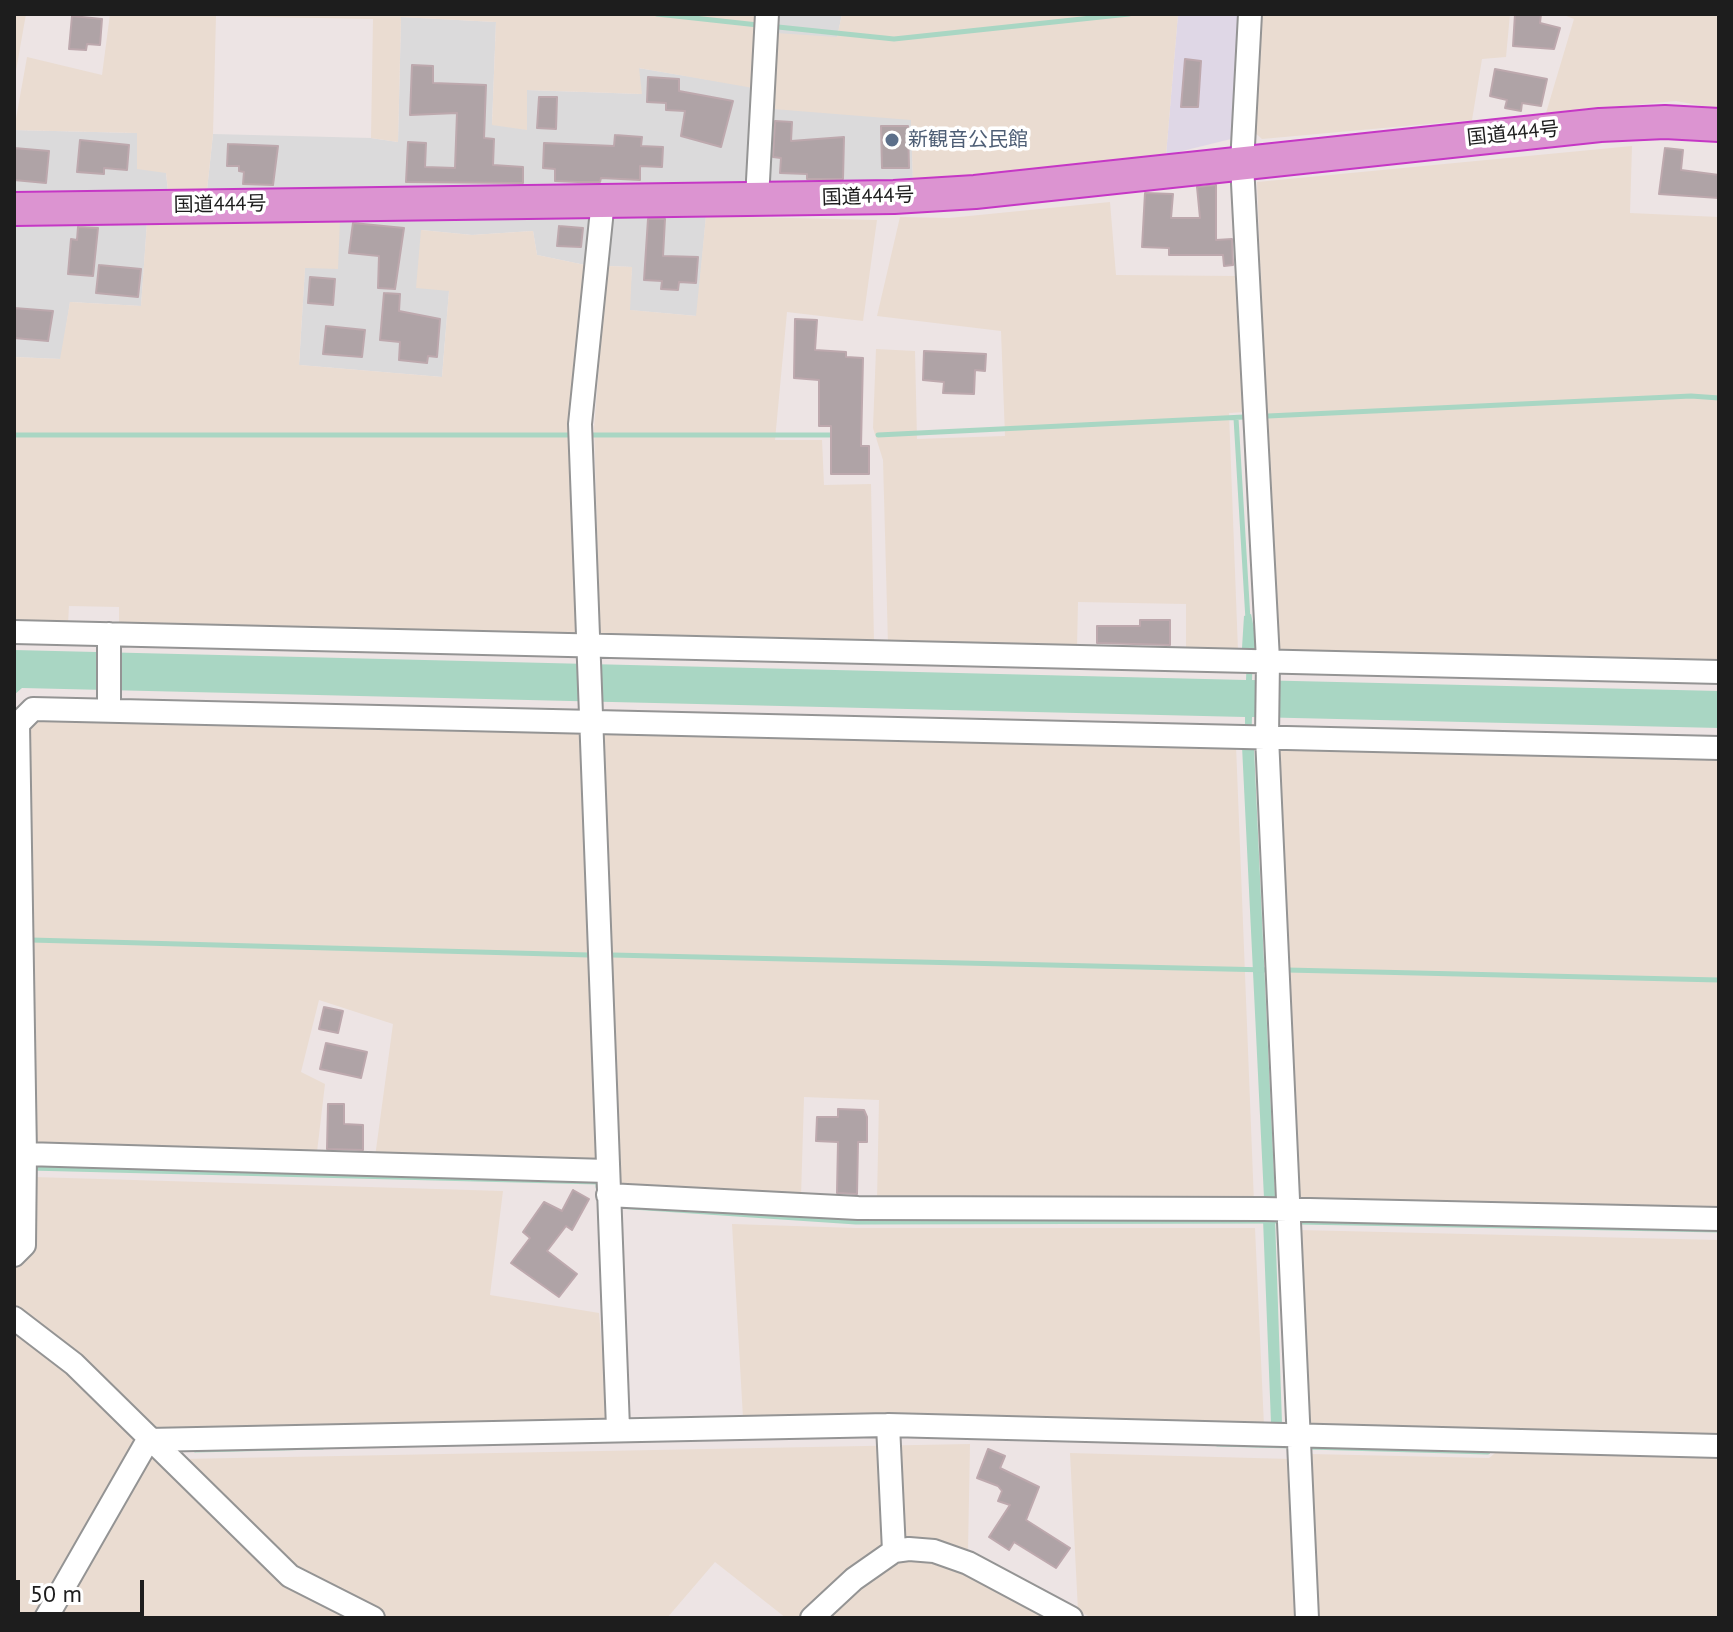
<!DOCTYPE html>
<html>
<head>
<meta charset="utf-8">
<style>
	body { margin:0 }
	#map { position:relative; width:1733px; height:1632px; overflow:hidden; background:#ede4e4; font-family:"PT Sans",sans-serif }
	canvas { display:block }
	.frame { position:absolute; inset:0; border:16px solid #1d1d1d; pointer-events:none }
	.scale { position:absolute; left:16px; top:1580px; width:128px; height:36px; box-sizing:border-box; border:4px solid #1d1d1d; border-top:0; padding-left:10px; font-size:24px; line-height:28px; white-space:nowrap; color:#1d1d1d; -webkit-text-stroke:6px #fff; paint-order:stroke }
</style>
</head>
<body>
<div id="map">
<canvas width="1733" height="1632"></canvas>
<div class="frame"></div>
<div class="scale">50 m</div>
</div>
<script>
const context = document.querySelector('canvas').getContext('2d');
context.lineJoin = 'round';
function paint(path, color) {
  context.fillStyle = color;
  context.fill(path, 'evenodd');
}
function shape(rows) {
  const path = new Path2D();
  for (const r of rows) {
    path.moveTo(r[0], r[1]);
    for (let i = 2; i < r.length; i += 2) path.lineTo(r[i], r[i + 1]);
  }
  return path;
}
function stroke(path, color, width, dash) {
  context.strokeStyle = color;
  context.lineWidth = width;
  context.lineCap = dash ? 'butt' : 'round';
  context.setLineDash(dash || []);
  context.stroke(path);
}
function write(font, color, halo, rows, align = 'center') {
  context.font = font + ' "PT Sans","Noto Sans JP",sans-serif';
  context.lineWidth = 7;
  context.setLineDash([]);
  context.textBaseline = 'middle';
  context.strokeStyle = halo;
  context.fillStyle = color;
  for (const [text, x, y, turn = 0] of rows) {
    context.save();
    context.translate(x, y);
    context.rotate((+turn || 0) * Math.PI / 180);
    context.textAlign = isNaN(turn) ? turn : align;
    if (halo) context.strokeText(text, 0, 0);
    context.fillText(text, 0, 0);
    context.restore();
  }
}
paint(shape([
	[757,14,842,14,837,38,911,120,913,182,771,188,207,190,213,134,371,138,398,142,401,17,496,22,492,124,527,129,527,90,641,94,638,68,753,87],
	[14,130,137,133,166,173,168,191,14,194],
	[706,216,697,316,629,310,632,267,585,265,537,255,533,231,472,235,421,230,449,291,442,377,299,365,305,267,340,219],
	[147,223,141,306,70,302,61,359,14,357,14,227]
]), '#dbdadb');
paint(shape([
	[1178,14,1239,14,1231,139,1166,155]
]), '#dfd7e6');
paint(shape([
	[14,14,26,14,14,82],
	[110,14,757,14,753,88,639,68,642,94,527,90,527,130,492,125,496,22,401,17,398,142,371,138,373,19,216,16,213,134,207,190,168,191,166,173,137,169,137,133,14,130,27,57,102,75],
	[842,14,1178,14,1166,155,913,182,911,120,773,109,776,33,837,37],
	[1262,14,1510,14,1506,57,1482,59,1472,120,1262,139,1253,131],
	[1561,14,1719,14,1719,109,1676,101,1546,113,1574,19],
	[1632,146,1630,213,1719,217,1719,664,1275,653,1257,182],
	[1110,202,1116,275,1238,276,1245,412,1229,413,1238,651,1186,650,1186,604,1078,602,1077,648,888,645,883,460,873,428,876,349,915,351,917,439,1005,436,1001,331,877,316,900,217,949,218],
	[706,216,877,220,863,321,787,312,775,440,822,440,824,485,871,484,874,643,600,637,594,428,607,266,632,267,630,310,696,316],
	[340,219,338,269,305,268,299,365,442,377,449,291,416,288,421,230,472,235,533,231,537,255,585,265,580,638,119,625,119,607,69,606,68,624,14,622,14,357,60,359,70,302,141,306,147,223],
	[38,718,584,733,598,1164,375,1157,393,1024,319,1000,301,1072,325,1084,317,1152,32,1147,28,733],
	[601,733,1236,745,1254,1203,877,1201,879,1100,804,1097,801,1197,616,1187],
	[1277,745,1719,756,1719,1208,1294,1199],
	[33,1177,503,1191,490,1295,599,1313,608,1419,147,1429,37,1618,14,1618,14,1264],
	[732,1224,856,1228,1255,1228,1264,1426,743,1418],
	[1299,1230,1719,1240,1719,1436,1307,1426],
	[970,1444,968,1551,924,1540,802,1618,786,1618,715,1562,667,1618,387,1618,291,1569,181,1459],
	[1499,1450,1719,1456,1719,1618,1317,1618,1310,1454,1489,1458],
	[150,1453,353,1618,56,1618],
	[1070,1453,1291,1459,1298,1618,1092,1618,1078,1611],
	[918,1557,958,1569,1049,1618,822,1618,893,1560]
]), '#eadcd1');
paint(shape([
	[1251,614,1257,643,1253,652,1252,680,1719,691,1719,728,1252,717,1251,747,1254,748,1275,1197,1264,1198,1242,746,1245,745,1245,717,22,688,14,695,14,650,1246,680,1247,654,1242,648,1244,616],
	[1275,1218,1282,1423,1271,1423,1263,1219]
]), '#a9d6c3');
stroke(shape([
	[657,14,758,25],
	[778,27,894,39,1129,14],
	[1268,416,1691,396,1719,398],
	[1236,418,1248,620],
	[14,435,572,435],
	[593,435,836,435],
	[878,435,1244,417],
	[31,940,589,955],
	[612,955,1269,970],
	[1287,970,1719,980],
	[29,1168,598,1182,598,1187],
	[617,1206,856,1222,1282,1221],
	[1299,1222,1719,1230],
	[1218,1444,1291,1446],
	[1308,1447,1488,1452],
	[195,1450,322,1447]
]), '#a9d6c3', 5);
const building = shape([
	[1515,14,1541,14,1540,23,1560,28,1554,49,1513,46,1515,14],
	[72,16,102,19,100,45,87,44,86,50,69,49,72,16],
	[1185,59,1201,61,1198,107,1181,107,1185,59],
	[412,65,433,66,433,83,486,85,484,138,494,139,493,165,523,167,523,183,406,182,408,142,426,143,425,167,455,168,457,113,410,115,412,65],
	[1495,69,1547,79,1541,106,1522,103,1521,111,1505,108,1507,100,1490,96,1495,69],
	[648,77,679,79,679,91,733,101,721,147,681,136,685,111,666,110,666,103,647,102,648,77],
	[539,97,557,97,556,129,537,128,539,97],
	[775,121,792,122,791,141,844,137,843,179,807,179,807,174,780,173,781,158,773,157,775,121],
	[881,126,908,126,909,168,882,168,881,126],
	[615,135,642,137,641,146,663,147,662,167,640,166,640,180,601,178,600,182,578,182,555,181,555,169,543,168,544,143,614,146,615,135],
	[80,140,129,145,127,170,104,168,104,174,77,172,80,140],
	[228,144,278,146,273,185,243,184,244,172,239,171,239,166,227,166,228,144],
	[14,148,49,151,46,183,14,180,14,148],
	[1665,148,1683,150,1681,170,1719,175,1719,198,1659,194,1665,148],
	[1216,185,1216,240,1232,239,1233,265,1224,266,1223,255,1169,255,1169,248,1142,247,1145,193,1173,194,1171,218,1200,218,1197,187,1216,185],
	[648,219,665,219,663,256,698,257,696,283,679,282,678,290,661,289,662,281,644,280,648,219],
	[353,223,404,228,395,289,378,288,379,256,349,253,353,223],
	[559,226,583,228,581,247,557,246,559,226],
	[78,227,98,228,93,276,68,274,71,239,77,240,78,227],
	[99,265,141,269,138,297,96,293,99,265],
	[310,277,335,279,333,305,308,303,310,277],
	[384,293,400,294,399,311,440,319,437,357,428,356,427,363,399,360,400,342,380,340,384,293],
	[14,308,53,311,48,341,14,338,14,308],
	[795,319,817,320,815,350,846,352,846,357,863,358,861,446,869,446,869,474,831,474,831,426,819,426,819,380,794,378,795,319],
	[326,326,365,330,362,357,323,354,326,326],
	[924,351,986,354,985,371,975,370,974,394,943,393,944,382,923,380,924,351],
	[1140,620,1170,620,1170,645,1097,643,1097,626,1140,626,1140,620],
	[324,1007,343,1011,338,1033,319,1029,324,1007],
	[326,1043,367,1052,361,1078,320,1069,326,1043],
	[328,1104,344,1104,344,1124,363,1125,363,1150,327,1149,328,1104],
	[838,1109,864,1110,867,1117,867,1142,858,1142,857,1194,837,1193,838,1142,816,1141,817,1117,838,1117,838,1109],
	[573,1190,589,1199,572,1230,566,1226,547,1251,577,1274,559,1297,511,1263,530,1238,523,1232,544,1202,562,1211,573,1190],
	[988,1449,1005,1456,1000,1468,1039,1487,1026,1520,1070,1548,1056,1568,1014,1542,1009,1550,989,1537,1010,1505,998,1501,1002,1491,998,1486,977,1478,988,1449]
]);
paint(building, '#afa3a6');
stroke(building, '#bda8ad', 2);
const minor = shape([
	[1250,14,1242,164,1268,660,1267,737,1307,1618],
	[757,199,767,14],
	[603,200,580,424,618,1428],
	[14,632,1719,672],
	[109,634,109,710],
	[25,1154,607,1171],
	[608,1195,858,1208,1264,1209,1719,1219],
	[14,1255,24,1245,25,1154,18,724,33,709,1719,748],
	[14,1318,74,1364,290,1576,373,1618],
	[888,1425,894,1551],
	[148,1440,888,1425,1719,1446],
	[46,1618,148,1440],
	[812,1618,854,1579,894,1551,909,1549,934,1551,968,1563,1071,1618]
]);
const highway = shape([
	[14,209,894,197,975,192,1600,125,1665,122,1719,125]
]);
stroke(minor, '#949494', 26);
stroke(highway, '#c537c5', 36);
stroke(minor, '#fff', 22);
stroke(highway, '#dc94d1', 32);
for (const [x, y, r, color] of [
	[892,140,8,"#5c6f8a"]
]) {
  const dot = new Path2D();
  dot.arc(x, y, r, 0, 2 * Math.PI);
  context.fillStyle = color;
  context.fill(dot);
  stroke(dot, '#fff', 3);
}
write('20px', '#1d1d1d', '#fff', [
	["国道444号",1513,134,-6],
	["国道444号",868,197,-2],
	["国道444号",220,205,-1]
]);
write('20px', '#4e5e75', '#fff', [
	["新観音公民館",908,140]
], 'left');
</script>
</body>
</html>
